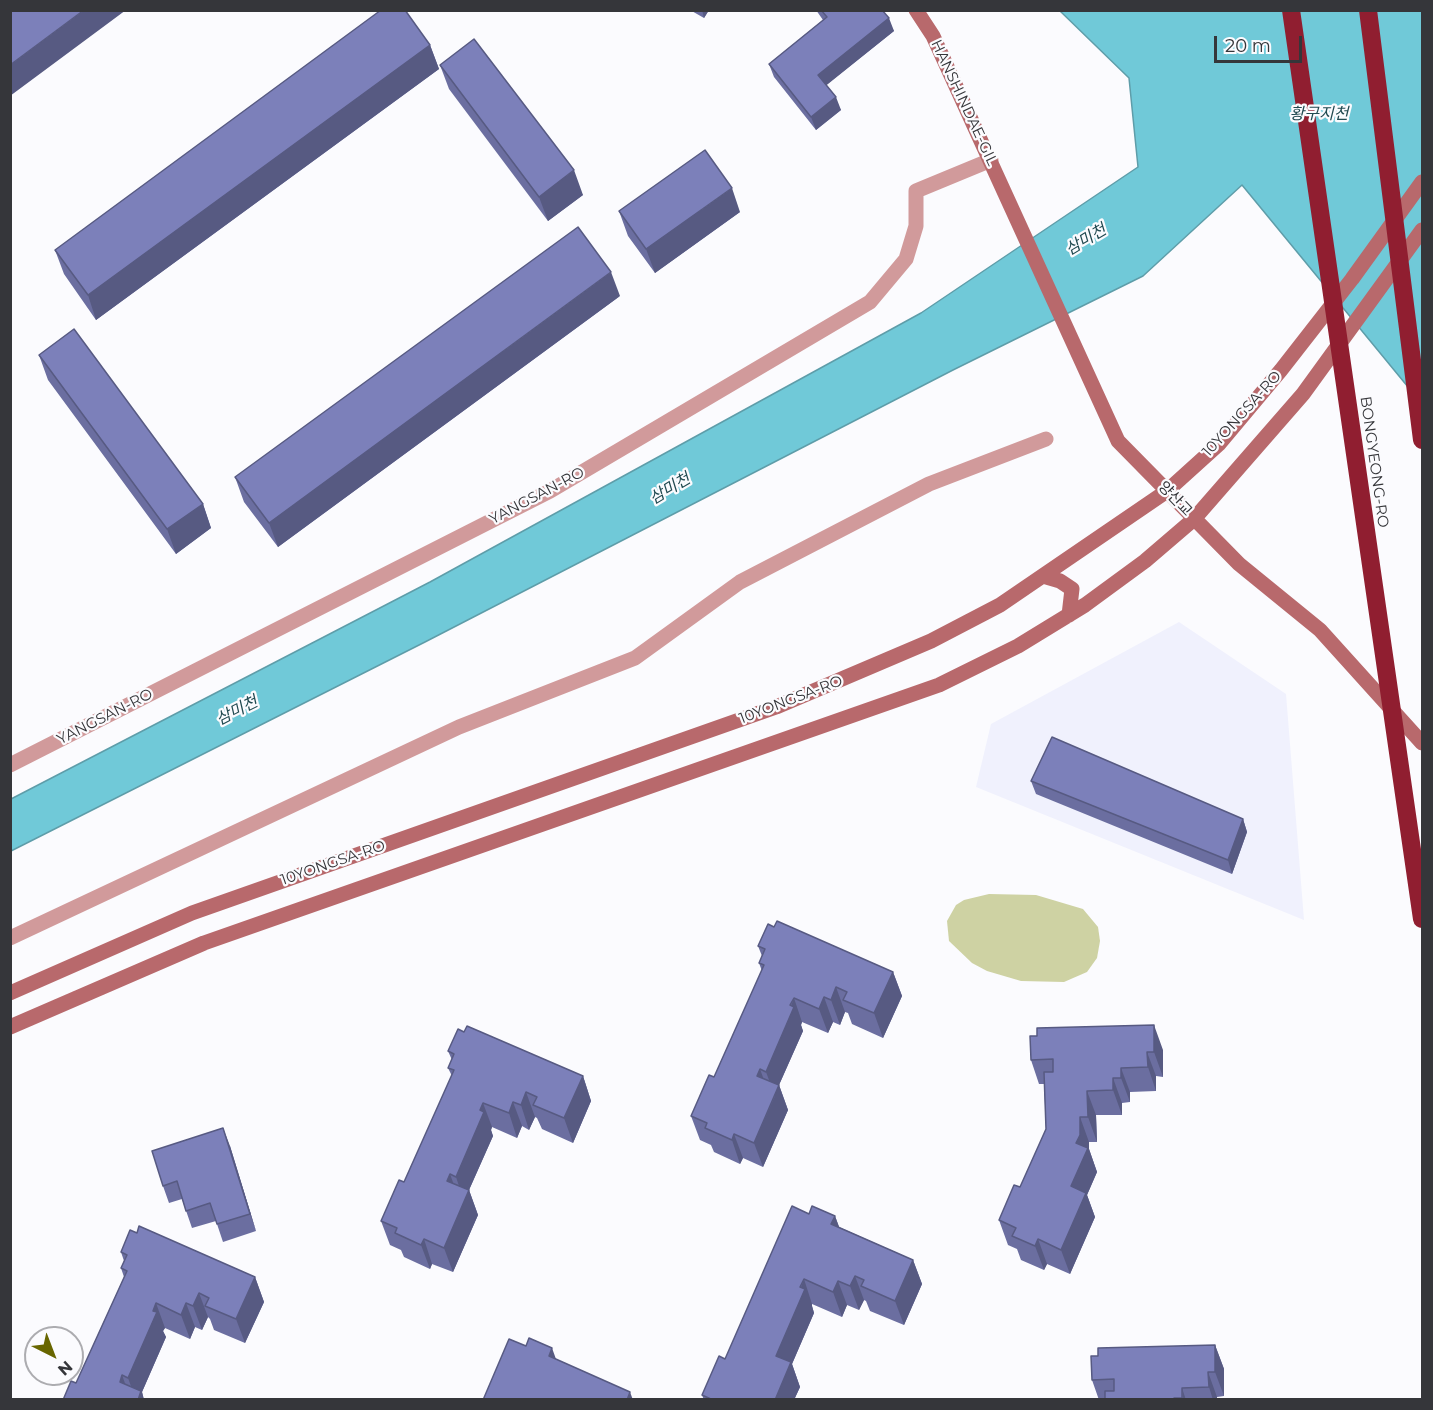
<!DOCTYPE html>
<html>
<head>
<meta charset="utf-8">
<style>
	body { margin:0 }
	#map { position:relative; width:1433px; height:1410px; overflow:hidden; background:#fbfbfe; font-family:Montserrat,sans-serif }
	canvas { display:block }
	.frame { position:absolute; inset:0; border:12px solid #35363a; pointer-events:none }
	.north { position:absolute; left:24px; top:1326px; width:60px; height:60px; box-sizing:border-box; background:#fbfbfe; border:2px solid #acacb0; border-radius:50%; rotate:138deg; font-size:16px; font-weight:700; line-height:24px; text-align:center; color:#35363a }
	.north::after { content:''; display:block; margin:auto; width:21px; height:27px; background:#686600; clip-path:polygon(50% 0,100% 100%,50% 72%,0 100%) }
	.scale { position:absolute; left:1214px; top:36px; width:88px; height:27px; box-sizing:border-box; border:3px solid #35363a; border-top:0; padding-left:8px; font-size:18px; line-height:21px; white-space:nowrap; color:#35363a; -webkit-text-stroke:4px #fbfbfe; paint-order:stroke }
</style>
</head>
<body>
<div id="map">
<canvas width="1433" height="1410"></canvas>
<div class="frame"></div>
<div class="north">N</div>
<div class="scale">20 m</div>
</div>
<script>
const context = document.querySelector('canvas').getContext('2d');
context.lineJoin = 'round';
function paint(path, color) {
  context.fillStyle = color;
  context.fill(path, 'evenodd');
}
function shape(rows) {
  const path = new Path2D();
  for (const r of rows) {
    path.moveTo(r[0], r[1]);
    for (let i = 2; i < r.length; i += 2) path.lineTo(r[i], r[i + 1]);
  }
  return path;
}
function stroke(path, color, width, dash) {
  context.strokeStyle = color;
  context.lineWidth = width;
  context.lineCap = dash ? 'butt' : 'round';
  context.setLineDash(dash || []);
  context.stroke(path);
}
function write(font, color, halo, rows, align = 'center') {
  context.font = font + ' Montserrat,"Noto Sans KR",sans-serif';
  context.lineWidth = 4.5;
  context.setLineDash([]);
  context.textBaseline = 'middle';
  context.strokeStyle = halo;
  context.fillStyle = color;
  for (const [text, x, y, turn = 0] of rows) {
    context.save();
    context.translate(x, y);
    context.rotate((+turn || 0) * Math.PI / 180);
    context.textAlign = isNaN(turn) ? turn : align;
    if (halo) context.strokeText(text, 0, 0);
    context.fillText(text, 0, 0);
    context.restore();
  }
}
paint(shape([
	[1179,622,1286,694,1304,920,976,787,991,724]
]), '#f0f1fd');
paint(shape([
	[989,894,1036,895,1083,909,1098,927,1100,941,1097,958,1087,972,1064,982,1021,981,987,971,972,963,949,941,947,921,956,905,964,900]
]), '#ced2a3');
const water = shape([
	[1060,11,1422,11,1422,404,1242,185,1143,276,953,370,425,642,11,851,11,799,430,582,921,313,1138,167,1129,78,1060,11]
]);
paint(water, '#70c9d8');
stroke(water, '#5e9da9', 1.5);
stroke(shape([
	[10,765,550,491,870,302,906,259,916,226,916,191,991,160],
	[10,938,459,727,635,658,740,582,929,484,1046,439]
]), '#d19a9b', 15);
stroke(shape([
	[916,10,933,36,1118,441,1239,564,1320,630,1422,743],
	[1043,576,1060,581,1072,589,1069,615],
	[10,993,192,913,776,707,931,641,1000,605,1167,491,1219,444,1281,370,1352,279,1422,182],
	[10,1027,204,943,939,685,1018,646,1085,605,1145,561,1194,519,1303,394,1422,230]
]), '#b8696c', 15);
stroke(shape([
	[1291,10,1422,919],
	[1368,10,1422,440]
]), '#901e30', 18);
paint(shape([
	[690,10,709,10,704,18],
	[816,10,882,10,894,31,826,85,841,110,816,130,774,77,769,64,823,20],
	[430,45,439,69,96,320,64,274,55,250],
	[440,65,583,195,548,221,449,89],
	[619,211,740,212,655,273,628,236],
	[620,296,278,547,244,502,235,477],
	[39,355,203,504,211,528,176,554,48,380],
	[1031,781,1243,819,1247,832,1232,874,1036,794],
	[758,946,893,972,902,996,883,1038,852,1024,848,1013,845,1012,840,1025,833,1022,828,1033,802,1022,801,1025,803,1031,779,1085,788,1110,763,1167,743,1158,740,1164,714,1152,711,1145,700,1140,691,1116,714,1077,762,971,759,963,762,956],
	[1163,1050,1163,1077,1156,1076,1156,1091,1130,1092,1130,1102,1122,1103,1122,1115,1096,1115,1097,1142,1089,1142,1089,1149,1097,1172,1087,1195,1095,1217,1070,1274,1047,1264,1044,1270,1021,1260,1017,1249,1008,1245,999,1220,1020,1187,1046,1129,1044,1084,1039,1084,1031,1060],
	[448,1051,583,1076,591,1101,573,1143,542,1129,537,1118,535,1117,529,1130,522,1126,517,1138,492,1127,491,1130,493,1136,469,1190,478,1215,453,1272,432,1264,430,1269,404,1257,401,1250,390,1245,381,1221,404,1182,452,1076,448,1068,452,1060],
	[230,1146,256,1231,223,1242,216,1221,192,1228,182,1199,169,1203,163,1186],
	[809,1214,835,1216,839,1227,913,1260,922,1284,904,1325,870,1311,866,1301,864,1300,859,1310,847,1305,842,1317,812,1304,812,1306,814,1313,792,1364,800,1387,794,1400,704,1400,702,1395,725,1359],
	[121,1252,255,1277,264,1302,245,1343,214,1330,210,1319,208,1317,202,1330,195,1327,190,1339,165,1328,163,1331,166,1337,142,1392,144,1400,63,1400,76,1383,124,1277,121,1268,124,1261],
	[1215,1345,1224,1369,1224,1396,1217,1397,1217,1400,1099,1400,1092,1380]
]), '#6b6ea0');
paint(shape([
	[84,10,126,10,10,96,10,65],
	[702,10,709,10,704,18],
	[889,18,894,31,823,88,818,75],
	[430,45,439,69,96,320,88,295],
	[836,97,841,110,816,130,811,117],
	[574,170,583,195,548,221,539,197],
	[732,188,740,212,655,273,646,249],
	[611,272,620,296,278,547,269,523],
	[203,504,211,528,176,554,167,529],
	[1243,819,1247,832,1232,874,1228,860],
	[893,972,902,996,883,1038,874,1013],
	[836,987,845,1012,840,1025,831,1000],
	[824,997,833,1022,828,1033,819,1009],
	[794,998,802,1022,801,1025,803,1031,779,1085,788,1110,763,1167,754,1143,775,1096,766,1072],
	[1154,1025,1163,1050,1163,1077,1154,1052],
	[1147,1052,1156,1076,1156,1091,1148,1067],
	[1121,1068,1130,1092,1130,1102,1121,1078],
	[760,1069,769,1094,757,1076],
	[583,1076,591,1101,573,1143,564,1118],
	[1113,1078,1122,1103,1122,1115,1113,1090],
	[1087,1091,1096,1115,1097,1142,1088,1117],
	[526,1092,535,1117,529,1130,521,1105],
	[513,1102,522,1126,517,1138,509,1113],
	[483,1103,492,1127,491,1130,493,1136,469,1190,478,1215,453,1272,444,1248,464,1201,456,1177],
	[1080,1117,1089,1142,1089,1149,1097,1172,1087,1195,1095,1217,1070,1274,1061,1250,1071,1186],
	[223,1128,230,1146,256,1231,250,1214],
	[734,1134,743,1158,740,1164,732,1140],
	[450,1174,459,1199,447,1181],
	[835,1216,844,1240,831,1224],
	[424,1239,432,1264,430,1269,421,1245],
	[1038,1239,1047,1264,1044,1270,1035,1246],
	[913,1260,922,1284,904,1325,895,1301],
	[855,1276,864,1300,859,1310,850,1286],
	[255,1277,264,1302,245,1343,236,1319],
	[804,1279,812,1304,812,1306,814,1313,792,1364,800,1387,794,1400,775,1400,776,1356],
	[838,1281,847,1305,842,1317,833,1292],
	[199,1293,208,1317,202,1330,193,1306],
	[156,1303,165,1328,163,1331,166,1337,142,1392,144,1400,136,1400,128,1378],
	[186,1303,195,1327,190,1339,181,1315],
	[1215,1345,1224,1369,1224,1396,1215,1372],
	[552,1348,561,1373,549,1356],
	[1208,1372,1217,1397,1217,1400,1213,1400,1209,1387],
	[122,1375,131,1400,120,1382],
	[1182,1388,1186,1400,1183,1400],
	[630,1392,633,1400,627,1400]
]), '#575a82');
const building = shape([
	[10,10,84,10,10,65,10,10],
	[381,10,405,10,430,45,88,295,55,250,381,10],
	[821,10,882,10,889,18,818,75,836,97,811,117,769,64,827,17,821,10],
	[474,39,574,170,539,197,440,65,474,39],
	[705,150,732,188,646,249,619,211,705,150],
	[578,227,611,272,269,523,235,477,578,227],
	[74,329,203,504,167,529,39,355,74,329],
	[1052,737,1243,819,1228,860,1031,781,1052,737],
	[777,921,893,972,874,1013,843,1000,847,992,836,987,831,1000,824,997,819,1009,794,998,790,1005,794,1007,766,1072,760,1069,757,1076,779,1085,754,1143,734,1134,732,1140,705,1128,707,1123,691,1116,709,1075,714,1077,764,965,759,963,765,949,758,946,768,924,774,927,777,921],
	[1154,1025,1154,1052,1147,1052,1148,1067,1121,1068,1121,1078,1113,1078,1113,1090,1087,1091,1088,1117,1080,1117,1080,1135,1076,1143,1088,1148,1071,1186,1086,1193,1061,1250,1038,1239,1035,1246,1012,1236,1016,1228,999,1220,1014,1185,1020,1187,1046,1129,1044,1072,1053,1072,1053,1059,1031,1060,1030,1036,1037,1036,1037,1028,1154,1025],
	[467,1026,583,1076,564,1118,533,1105,537,1097,526,1092,521,1105,513,1102,509,1113,483,1103,480,1110,484,1112,456,1177,450,1174,447,1181,469,1190,444,1248,424,1239,421,1245,395,1233,397,1228,381,1221,399,1180,404,1182,454,1070,448,1068,454,1054,448,1051,458,1029,464,1032,467,1026],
	[223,1128,250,1214,217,1224,210,1203,186,1211,177,1181,163,1186,152,1151,223,1128],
	[792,1206,809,1214,812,1206,835,1216,831,1224,913,1260,895,1301,861,1286,864,1280,855,1276,850,1286,838,1281,833,1292,804,1279,800,1287,805,1289,776,1356,791,1362,775,1400,713,1400,702,1395,719,1356,725,1359,792,1206],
	[139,1226,255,1277,236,1319,205,1306,209,1298,199,1293,193,1306,186,1303,181,1315,156,1303,153,1311,157,1312,128,1378,122,1375,120,1382,141,1391,138,1400,63,1400,71,1381,76,1383,127,1271,121,1268,127,1255,121,1252,130,1230,137,1233,139,1226],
	[529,1338,552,1348,549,1356,630,1392,627,1400,483,1400,509,1339,526,1346,529,1338],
	[1215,1345,1215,1372,1208,1372,1209,1387,1182,1388,1182,1398,1174,1398,1174,1400,1105,1400,1105,1391,1114,1391,1114,1379,1092,1380,1091,1356,1098,1356,1098,1348,1215,1345]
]);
paint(building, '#7c80ba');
stroke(building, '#575a82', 1.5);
write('15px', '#35363a', '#fbfbfe', [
	["HANSHINDAE-GIL",964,103,65],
	["10YONGSA-RO",1242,414,-48],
	["BONGYEONG-RO",1374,462,82],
	["YANGSAN-RO",537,496,-28],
	["양산교",1175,499,46],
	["10YONGSA-RO",791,700,-21],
	["YANGSAN-RO",105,717,-27],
	["10YONGSA-RO",333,863,-19]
]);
write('italic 16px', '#214a51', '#fbfbfe', [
	["황구지천",1319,114],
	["삼미천",1086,240,-31],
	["삼미천",670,489,-31],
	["삼미천",237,711,-27]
]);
</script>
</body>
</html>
